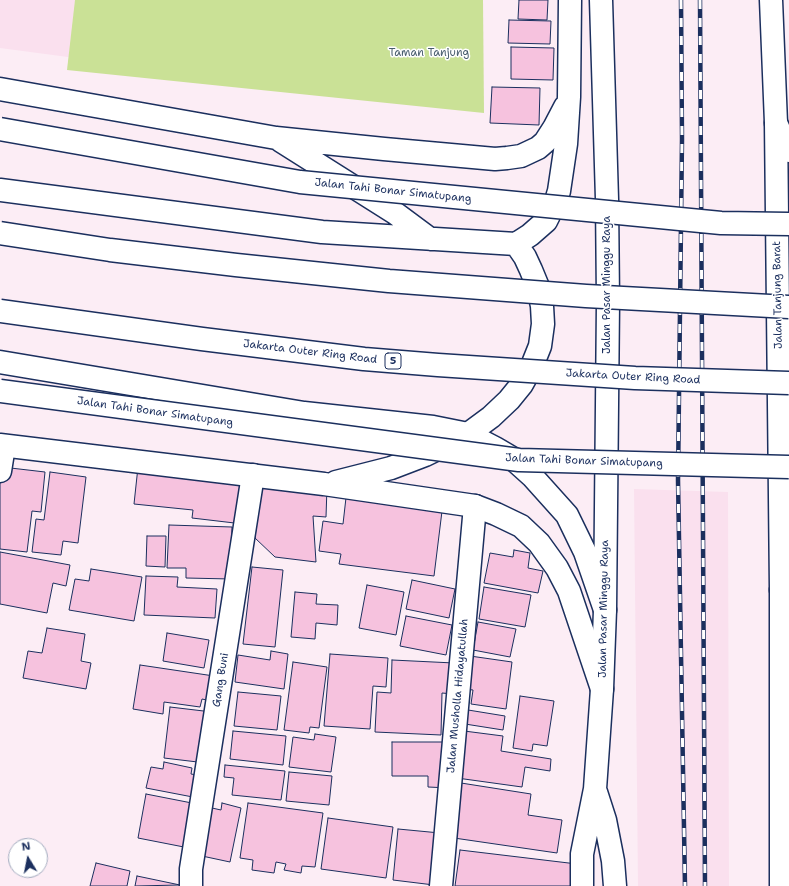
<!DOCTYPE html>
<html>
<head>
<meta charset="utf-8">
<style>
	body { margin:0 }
	#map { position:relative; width:789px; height:886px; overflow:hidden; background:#fcedf5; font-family:"Shantell Sans",sans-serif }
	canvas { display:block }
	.north { position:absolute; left:8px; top:838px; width:40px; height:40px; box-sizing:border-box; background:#fff; border:1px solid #a4acbf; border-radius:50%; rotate:350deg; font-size:11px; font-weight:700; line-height:16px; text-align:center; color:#1b2f5e }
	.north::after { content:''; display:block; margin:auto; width:14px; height:18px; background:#1b2f5e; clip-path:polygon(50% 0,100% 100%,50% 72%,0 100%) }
</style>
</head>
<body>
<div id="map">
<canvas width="789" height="886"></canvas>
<div class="north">N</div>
</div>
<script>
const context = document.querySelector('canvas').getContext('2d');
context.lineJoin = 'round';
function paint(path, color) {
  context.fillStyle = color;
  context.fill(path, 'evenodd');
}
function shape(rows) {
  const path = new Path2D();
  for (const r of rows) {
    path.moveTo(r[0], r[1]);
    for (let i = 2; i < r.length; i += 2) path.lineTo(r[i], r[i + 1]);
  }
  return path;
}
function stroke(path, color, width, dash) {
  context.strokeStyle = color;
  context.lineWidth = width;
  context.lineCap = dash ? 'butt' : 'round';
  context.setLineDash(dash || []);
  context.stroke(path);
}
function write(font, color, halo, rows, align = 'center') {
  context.font = font + ' "Shantell Sans",sans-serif';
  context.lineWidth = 3;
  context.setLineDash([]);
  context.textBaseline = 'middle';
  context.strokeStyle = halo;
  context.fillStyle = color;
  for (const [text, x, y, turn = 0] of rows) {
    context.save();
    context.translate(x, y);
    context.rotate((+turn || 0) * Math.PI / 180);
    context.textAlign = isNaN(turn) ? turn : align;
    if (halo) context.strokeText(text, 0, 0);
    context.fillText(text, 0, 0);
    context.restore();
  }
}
paint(shape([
	[0,0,88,0,83,59,0,48],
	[634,489,728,492,729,886,638,886]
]), '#fae0ee');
paint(shape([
	[75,0,483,0,484,113,67,70]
]), '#cae196');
const building = shape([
	[519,0,548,0,547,20,518,19,519,0],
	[509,20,551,21,550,44,508,43,509,20],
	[511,47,554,48,553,80,511,79,511,47],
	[492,87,540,88,539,125,490,123,492,87],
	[2,467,45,472,41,512,32,511,27,552,0,549,0,484,2,467],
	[138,467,249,480,243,524,192,518,193,510,134,504,138,467],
	[50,472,86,477,78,543,63,541,61,555,32,552,36,519,44,520,50,472],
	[261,480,327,487,326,517,313,516,316,562,275,557,255,538,261,480],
	[347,489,443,503,434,576,339,564,341,554,319,551,323,521,343,524,347,489],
	[169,525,232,527,231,579,186,578,186,568,167,568,169,525],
	[147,536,166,536,165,567,146,566,147,536],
	[514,550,530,553,528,568,543,571,538,593,484,583,490,553,513,557,514,550],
	[0,552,70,565,66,586,53,583,47,613,0,604,0,552],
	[252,567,283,570,275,647,243,644,252,567],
	[91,569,142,577,134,621,69,610,75,579,89,581,91,569],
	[146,576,178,577,177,587,217,589,215,618,144,615,146,576],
	[412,580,455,589,449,618,406,609,412,580],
	[367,585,404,592,396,635,359,628,367,585],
	[484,587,531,595,525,627,479,619,484,587],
	[295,592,317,594,316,604,338,605,337,625,316,623,315,639,291,637,295,592],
	[406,616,452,625,446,655,400,646,406,616],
	[478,622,516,629,510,657,473,650,478,622],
	[47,628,85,634,81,661,91,663,86,689,23,678,28,651,42,653,47,628],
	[167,633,209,640,204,668,163,661,167,633],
	[271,651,288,654,284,689,235,682,238,655,270,660,271,651],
	[330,654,388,658,386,687,373,686,370,729,324,726,330,654],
	[470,656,512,662,506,709,471,704,473,690,465,689,470,656],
	[392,660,454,663,453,694,442,693,441,735,375,732,377,692,391,693,392,660],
	[293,662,327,667,319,728,310,727,309,733,284,730,293,662],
	[140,665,214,676,211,701,202,699,200,707,164,702,163,714,133,709,140,665],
	[238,692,281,696,277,730,234,726,238,692],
	[520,696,554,701,547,746,533,744,532,751,513,748,520,696],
	[170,707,212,712,206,763,164,758,170,707],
	[468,710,505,716,503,730,465,724,468,710],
	[233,731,286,736,283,765,230,759,233,731],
	[464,731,503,736,501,751,551,759,550,771,525,767,522,787,457,778,464,731],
	[315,734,336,737,331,772,289,767,293,737,314,740,315,734],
	[392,742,449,742,449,788,428,787,428,776,392,776,392,742],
	[164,762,192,768,191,774,203,776,198,798,146,788,151,767,163,769,164,762],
	[225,765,285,771,281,800,232,795,234,778,224,777,225,765],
	[289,772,332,776,329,805,286,801,289,772],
	[461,783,531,794,528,815,562,820,557,853,454,838,461,783],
	[146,794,197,804,189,848,138,838,146,794],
	[222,803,241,808,230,862,202,856,212,808,221,810,222,803],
	[248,803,323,813,315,867,302,866,301,873,284,870,286,864,276,862,274,873,252,870,253,860,240,858,248,803],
	[328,818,393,827,386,878,321,869,328,818],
	[398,829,440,833,434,885,393,880,398,829],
	[460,850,577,864,574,886,455,886,460,850],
	[96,863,130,871,127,886,90,886,96,863],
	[137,876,180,885,135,886,137,876]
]);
paint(building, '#f6c2de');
stroke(building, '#1b2f5e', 1);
const minor = shape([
	[0,471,4,446],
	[191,886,191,869,253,475],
	[441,886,475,506]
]);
const major = shape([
	[771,0,776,123,781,590,781,886],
	[596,792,605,820,613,861,615,886],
	[582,886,582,854,595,789,602,689,605,610,608,302,607,199,601,0]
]);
const highway = shape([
	[0,89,276,138,384,149,495,159,507,158,521,156,538,148,545,142,554,128,565,107],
	[776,123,789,151],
	[281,141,395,213,430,239],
	[0,190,322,232,516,244,530,235,546,221,556,201,559,191,566,144,569,97,570,0],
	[0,362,304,413,433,427,468,434,495,448,512,458,532,476,567,515,585,552,605,610],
	[0,445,324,484,475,506,496,514,521,526,539,543,557,568,569,591,602,689],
	[336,482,391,468,425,455,468,434,491,417,509,400,522,384,532,366,540,346,543,324,542,306,538,287,531,270,525,257,516,244],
	[781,590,789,572]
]);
stroke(minor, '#1b2f5e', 25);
stroke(major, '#1b2f5e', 25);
stroke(highway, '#1b2f5e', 25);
stroke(minor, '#fff', 22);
stroke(major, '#fff', 22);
stroke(highway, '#fff', 22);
const rail = shape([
	[681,0,682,139,678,480,685,886],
	[700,0,705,886]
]);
stroke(rail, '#1b2f5e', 4.5);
stroke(rail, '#fff', 3, [9]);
const highwayBridge = shape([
	[0,129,300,182,721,223,789,224],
	[0,233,110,250,236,265,389,281,586,296,789,307],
	[0,311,202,339,364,359,438,365,635,378,789,383],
	[0,391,519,460,789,467]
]);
stroke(highwayBridge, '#1b2f5e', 25, []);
stroke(highwayBridge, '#fff', 22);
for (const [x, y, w] of [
	[393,361,16]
]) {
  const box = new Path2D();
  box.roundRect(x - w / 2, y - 8, w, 16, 3);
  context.fillStyle = '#fff';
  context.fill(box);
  stroke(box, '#1b2f5e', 1);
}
write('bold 10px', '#1b2f5e', null, [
	["5",393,361]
]);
write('11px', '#475c6c', '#fff', [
	["Taman Tanjung",429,53]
]);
write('11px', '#1b2f5e', '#fff', [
	["Jalan Tahi Bonar Simatupang",393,191,6],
	["Jalan Pasar Minggu Raya",607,285,-90],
	["Jalan Tanjung Barat",778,295,-91],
	["Jakarta Outer Ring Road",310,352,7],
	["Jakarta Outer Ring Road",633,377,3],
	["Jalan Tahi Bonar Simatupang",155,412,8],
	["Jalan Tahi Bonar Simatupang",584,461,2],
	["Jalan Pasar Minggu Raya",604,609,-89],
	["Gang Buni",221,680,-81],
	["Jalan Musholla Hidayatullah",458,696,-85]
]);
</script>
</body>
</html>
